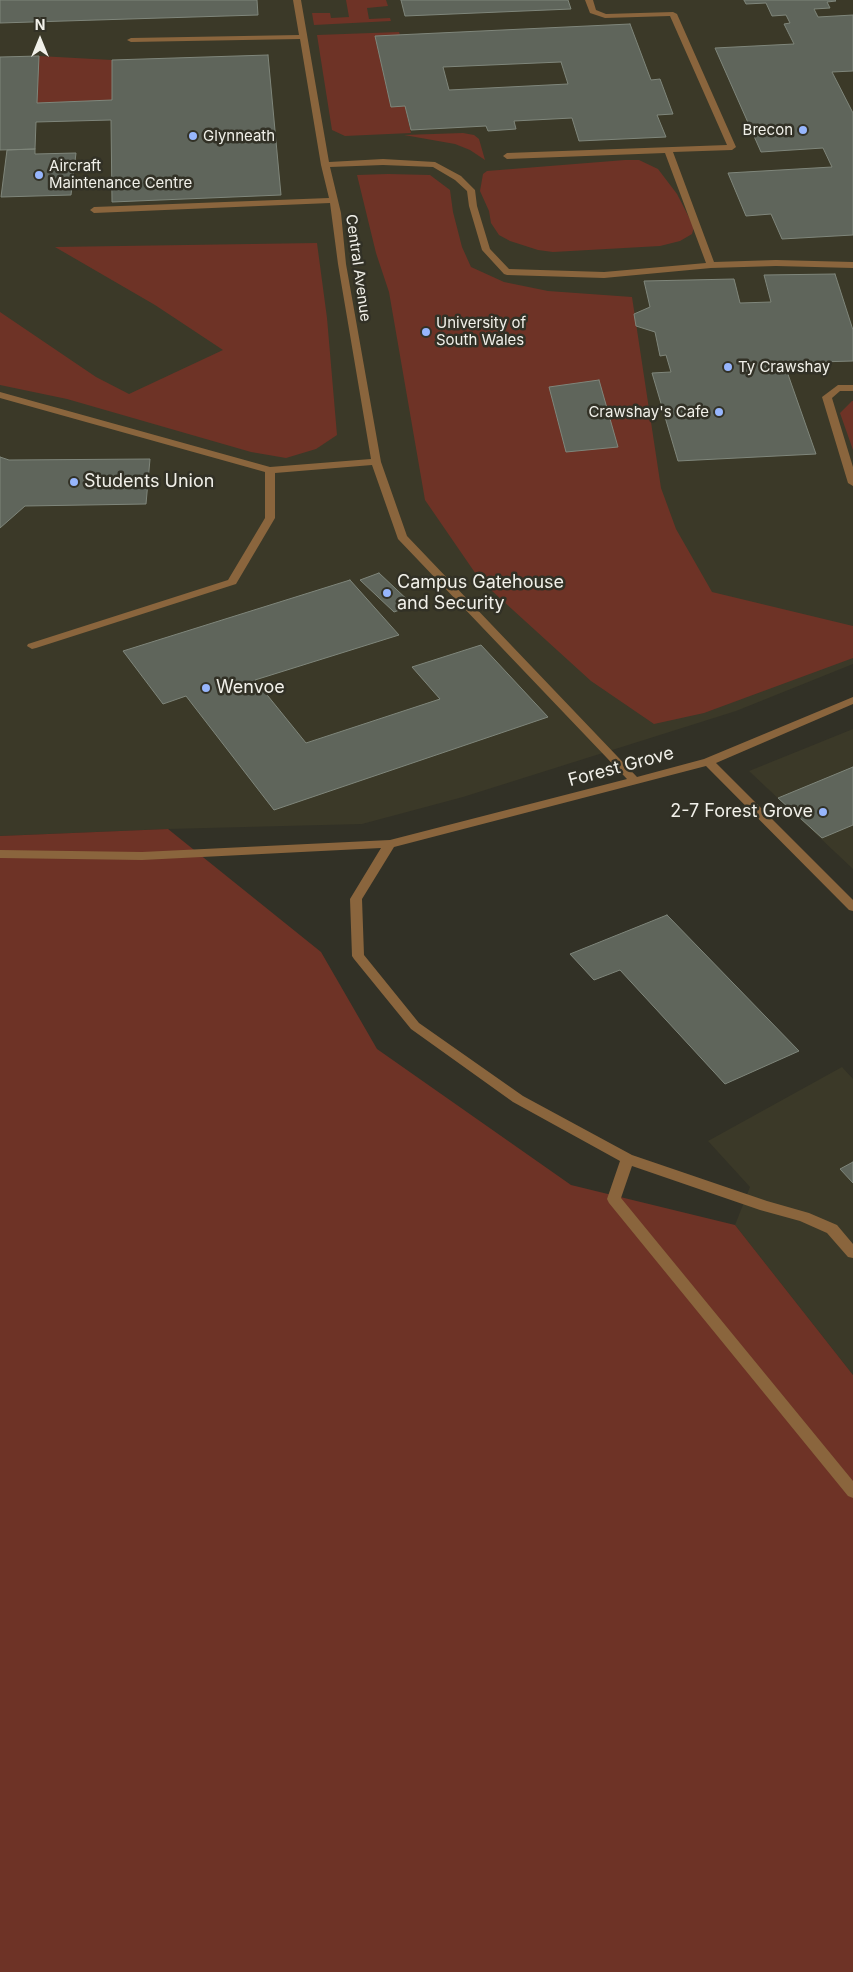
<!DOCTYPE html>
<html>
<head>
<meta charset="utf-8">
<style>
	body { margin:0 }
	#map { position:relative; width:853px; height:1972px; overflow:hidden; background:#323126; font-family:Inter,sans-serif }
	canvas { display:block }
	.north { position:absolute; left:15px; top:15px; width:50px; height:50px; -webkit-text-stroke:4px #323126; paint-order:stroke; rotate:0deg; font-size:14px; font-weight:700; line-height:20px; text-align:center; color:#f1f0e9 }
	.north::after { content:''; display:block; margin:auto; width:18px; height:22px; background:#f1f0e9; clip-path:polygon(50% 0,100% 100%,50% 72%,0 100%) }
</style>
</head>
<body>
<div id="map">
<canvas width="853" height="1972"></canvas>
<div class="north">N</div>
</div>
<script>
const context = document.querySelector('canvas').getContext('2d');
context.lineJoin = 'round';
function paint(path, color) {
  context.fillStyle = color;
  context.fill(path, 'evenodd');
}
function shape(rows) {
  const path = new Path2D();
  for (const r of rows) {
    path.moveTo(r[0], r[1]);
    for (let i = 2; i < r.length; i += 2) path.lineTo(r[i], r[i + 1]);
  }
  return path;
}
function stroke(path, color, width, dash) {
  context.strokeStyle = color;
  context.lineWidth = width;
  context.lineCap = dash ? 'butt' : 'round';
  context.setLineDash(dash || []);
  context.stroke(path);
}
function write(font, color, halo, rows, align = 'center') {
  context.font = font + ' Inter,sans-serif';
  context.lineWidth = 5;
  context.setLineDash([]);
  context.textBaseline = 'middle';
  context.strokeStyle = halo;
  context.fillStyle = color;
  for (const [text, x, y, turn = 0] of rows) {
    context.save();
    context.translate(x, y);
    context.rotate((+turn || 0) * Math.PI / 180);
    context.textAlign = isNaN(turn) ? turn : align;
    if (halo) context.strokeText(text, 0, 0);
    context.fillText(text, 0, 0);
    context.restore();
  }
}
paint(shape([
	[0,0,853,0,853,664,736,711,463,797,362,824,168,829,0,836],
	[853,729,853,869,749,771],
	[842,1067,853,1079,853,1375,735,1225,750,1187,708,1141]
]), '#3b3928');
paint(shape([
	[346,0,386,0,388,6,367,8,369,19,390,18,391,21,314,25,312,13,330,13,331,18,349,17],
	[399,32,400,35,375,36,391,107,405,106,411,133,345,136,332,130,317,35],
	[39,56,112,60,112,100,37,103],
	[463,133,474,135,479,139,485,160,470,150,455,144,404,135],
	[625,160,639,160,658,169,677,194,694,227,692,234,680,241,660,246,553,252,538,250,510,241,499,235,491,223,489,211,480,191,483,174,487,171],
	[388,174,430,175,450,190,453,212,462,247,471,267,504,282,548,291,632,297,661,488,676,529,712,592,853,626,853,658,704,713,654,724,591,681,480,580,425,500,389,292,376,253,357,175],
	[317,243,327,318,337,435,316,449,286,458,251,452,67,399,0,385,0,312,96,377,129,394,223,350,155,305,55,247],
	[852,401,853,401,853,450,840,413],
	[168,829,321,952,377,1049,571,1185,735,1225,853,1375,853,1972,0,1972,0,836]
]), '#6e3326');
const building = shape([
	[0,0,257,0,258,15,0,23,0,0],
	[401,0,568,0,571,9,405,16,401,0],
	[744,0,835,0,836,1,827,2,830,8,814,9,818,17,853,15,853,71,832,72,853,113,853,235,782,239,771,214,746,216,728,173,832,167,823,148,761,152,715,48,794,44,784,24,790,23,786,15,772,16,766,3,746,4,744,0],
	[630,24,651,80,660,79,673,114,657,115,666,137,579,141,572,118,514,121,516,129,488,131,486,126,411,130,405,106,391,107,375,36,630,24],
	[561,62,568,84,449,90,443,67,561,62],
	[268,55,281,195,112,202,111,120,36,122,35,149,0,150,0,57,39,56,37,103,112,100,112,60,268,55],
	[35,149,35,154,76,153,71,195,1,197,7,150,35,149],
	[835,274,853,330,853,361,784,363,816,454,678,461,652,373,671,372,666,355,660,356,655,332,636,326,634,314,650,307,644,281,734,279,740,303,771,302,764,275,835,274],
	[599,380,618,447,566,452,549,387,599,380],
	[0,457,9,460,150,459,146,504,25,506,0,528,0,457],
	[379,573,413,605,394,612,360,580,379,573],
	[350,580,399,635,255,680,306,743,440,699,412,667,481,645,548,717,274,810,186,696,163,704,123,651,350,580],
	[853,767,853,825,822,838,778,798,853,767],
	[667,915,799,1051,725,1084,620,970,594,980,570,954,667,915],
	[853,1162,853,1183,840,1169,853,1162]
]);
paint(building, '#5f655b');
stroke(building, '#7f867b', 1);
paint(shape([
	[293,0,301,0,329,162,383,159,435,162,461,176,475,190,477,206,490,249,509,269,604,272,706,263,665,153,507,159,503,156,507,153,727,145,670,16,605,18,590,13,585,0,593,0,596,10,606,14,673,12,677,14,736,147,732,150,673,152,714,262,776,260,853,262,853,268,776,266,711,268,604,278,507,275,504,274,482,250,469,206,467,191,455,180,433,167,383,165,330,167,341,213,346,264,381,462,407,536,637,777,704,759,853,697,853,704,716,763,853,900,853,911,849,910,706,766,394,847,362,899,364,955,419,1023,523,1096,632,1155,767,1201,809,1213,837,1225,853,1244,853,1258,848,1257,827,1233,800,1221,760,1210,632,1166,621,1198,853,1481,853,1498,848,1496,609,1203,607,1199,620,1161,513,1102,411,1029,354,959,352,956,350,899,381,848,142,860,0,858,0,850,142,852,390,840,627,779,398,539,372,465,275,473,275,518,236,584,36,648,32,649,27,646,28,644,228,580,265,518,265,472,0,398,0,392,270,467,371,459,338,264,330,203,94,213,90,210,94,207,329,198,321,165,300,39,131,42,127,40,131,38,299,35,293,0],
	[838,385,853,385,853,391,840,391,832,398,853,467,853,486,848,483,822,397,838,385]
]), '#8a653d');
for (const [x, y, r, color] of [
	[803,130,5,"#97b6fd"],
	[193,136,5,"#97b6fd"],
	[39,175,5,"#97b6fd"],
	[426,332,5,"#97b6fd"],
	[728,367,5,"#97b6fd"],
	[719,412,5,"#97b6fd"],
	[74,482,5,"#97b6fd"],
	[387,593,5,"#97b6fd"],
	[206,688,5,"#97b6fd"],
	[823,812,5,"#97b6fd"]
]) {
  const dot = new Path2D();
  dot.arc(x, y, r, 0, 2 * Math.PI);
  context.fillStyle = color;
  context.fill(dot);
  stroke(dot, '#323126', 2);
}
write('15px', '#f1f0e9', '#323126', [
	["Brecon",793,130,"right"],
	["Glynneath",203,136],
	["Aircraft",49,166],
	["Maintenance Centre",49,183],
	["University of",436,323],
	["South Wales",436,340],
	["Ty Crawshay",738,367],
	["Crawshay's Cafe",709,412,"right"]
], 'left');
write('15px', '#f1f0e9', '#323126', [
	["Central Avenue",358,268,82]
]);
write('18px', '#f1f0e9', '#323126', [
	["Students Union",84,482],
	["Campus Gatehouse",397,583],
	["and Security",397,604],
	["Wenvoe",216,688],
	["2-7 Forest Grove",813,812,"right"]
], 'left');
write('18px', '#f1f0e9', '#323126', [
	["Forest Grove",621,767,-15]
]);
</script>
</body>
</html>
